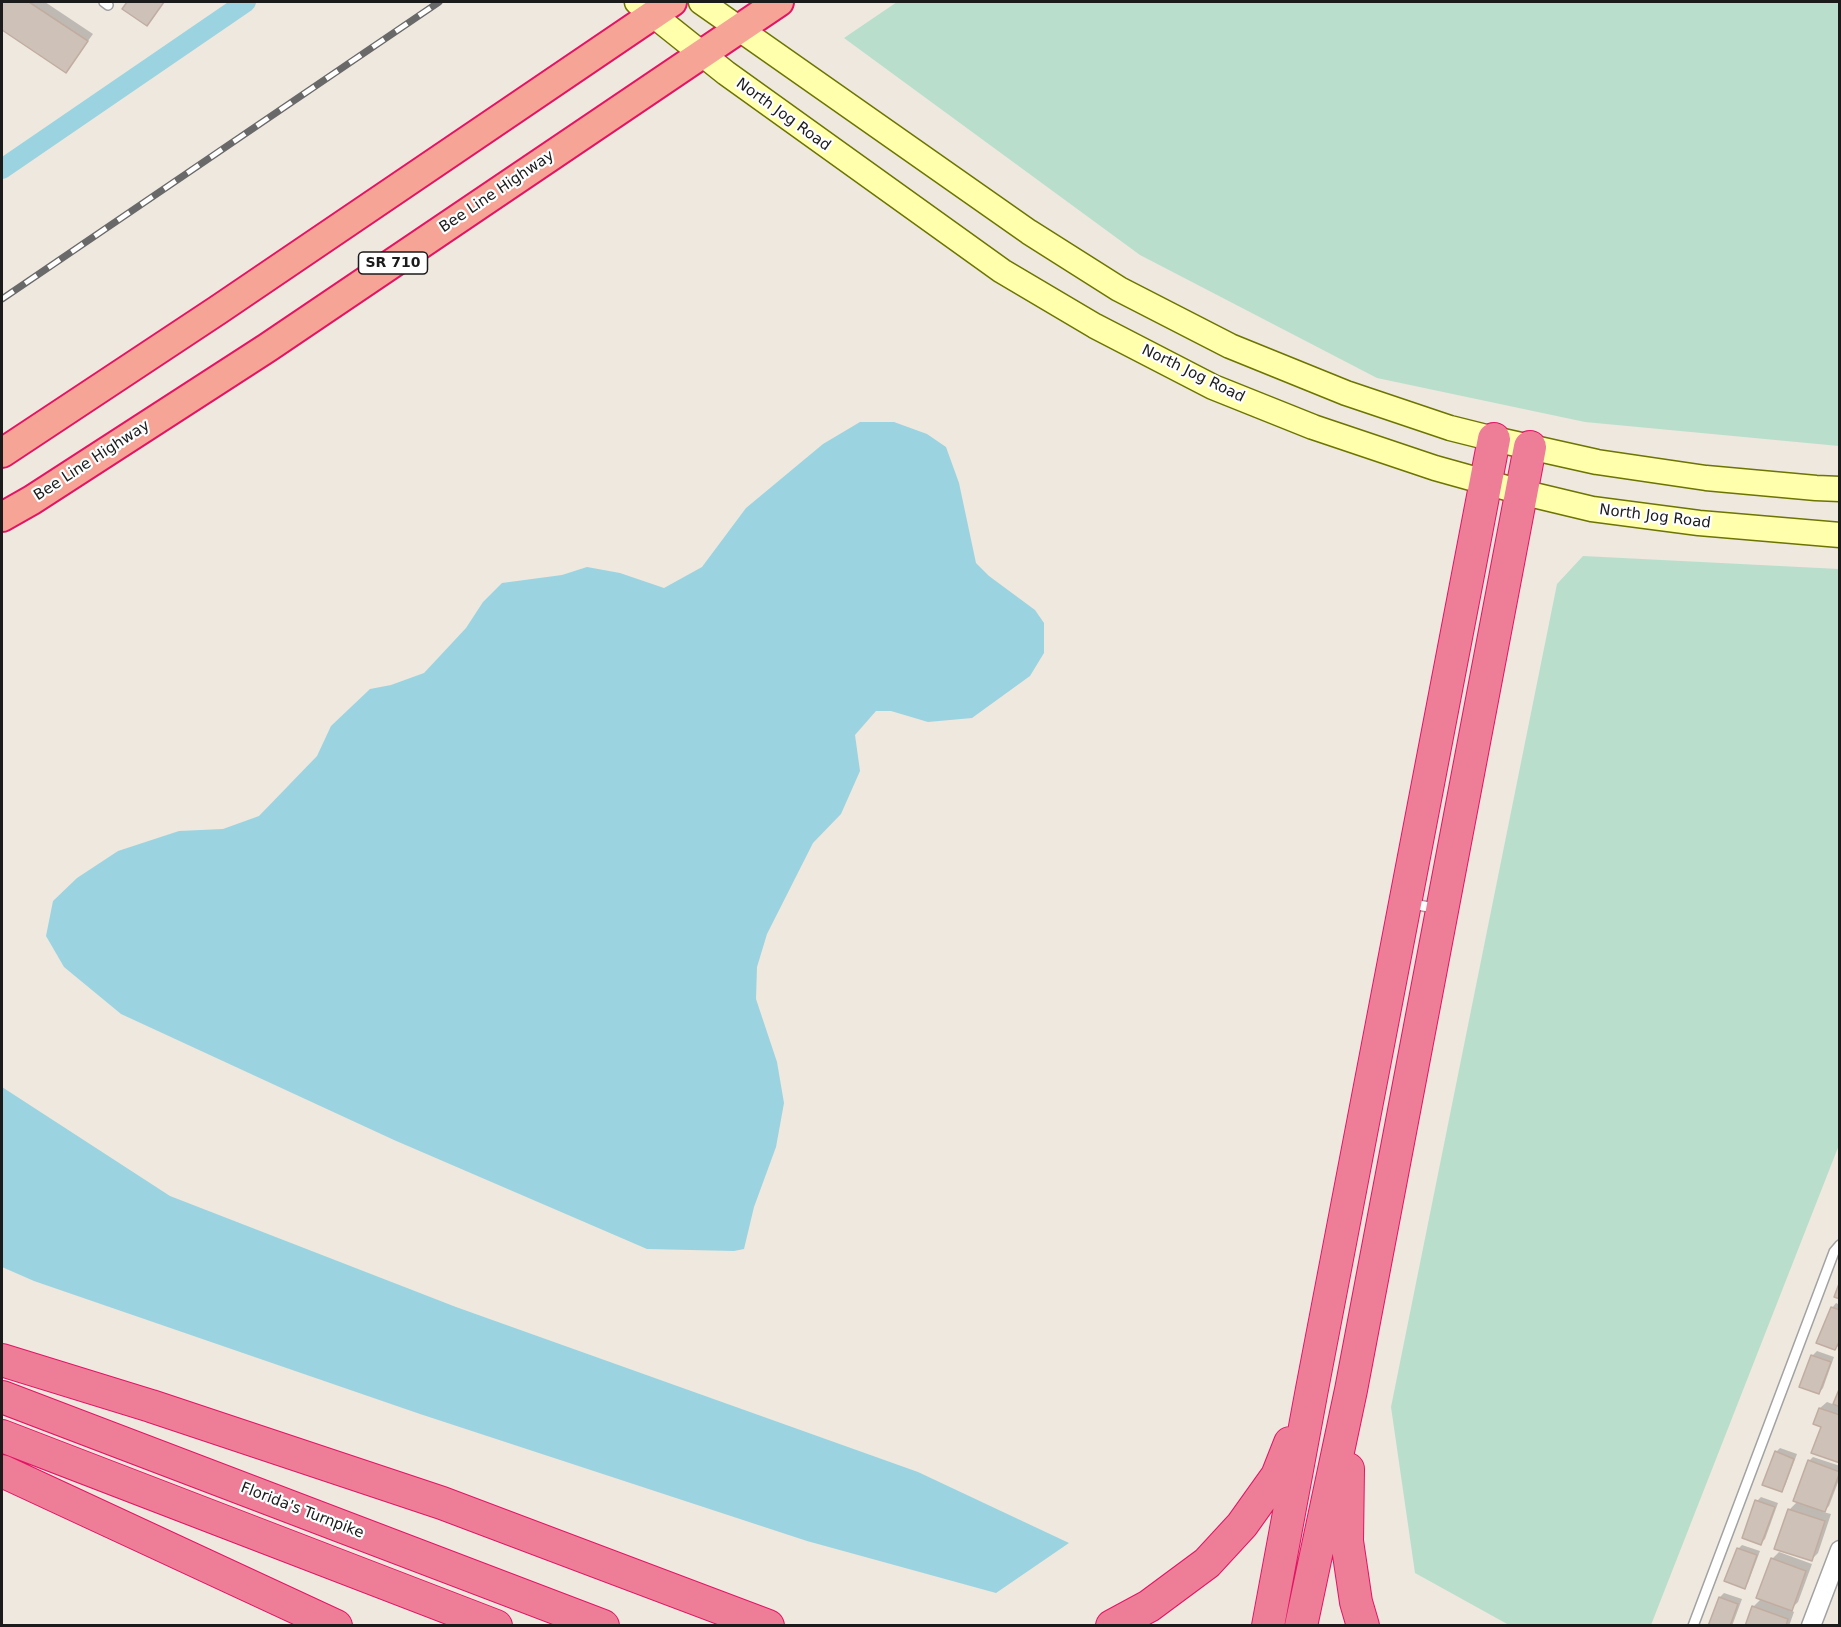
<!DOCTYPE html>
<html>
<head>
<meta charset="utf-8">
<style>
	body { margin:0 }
	#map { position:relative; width:1841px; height:1627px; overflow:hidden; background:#eee8df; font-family:"DejaVu Sans",sans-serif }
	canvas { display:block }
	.frame { position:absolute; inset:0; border:3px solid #1b1b1b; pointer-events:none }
</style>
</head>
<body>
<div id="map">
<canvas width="1841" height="1627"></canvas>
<div class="frame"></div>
</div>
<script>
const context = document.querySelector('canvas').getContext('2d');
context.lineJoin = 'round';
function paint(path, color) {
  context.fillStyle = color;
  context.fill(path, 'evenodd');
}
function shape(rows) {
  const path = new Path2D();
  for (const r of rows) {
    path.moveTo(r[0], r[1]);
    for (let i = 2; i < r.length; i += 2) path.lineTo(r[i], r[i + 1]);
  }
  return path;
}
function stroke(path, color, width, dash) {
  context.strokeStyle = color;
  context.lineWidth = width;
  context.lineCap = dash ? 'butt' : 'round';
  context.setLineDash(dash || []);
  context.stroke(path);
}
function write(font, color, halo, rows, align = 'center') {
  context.font = font + ' "DejaVu Sans",sans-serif';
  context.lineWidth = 4.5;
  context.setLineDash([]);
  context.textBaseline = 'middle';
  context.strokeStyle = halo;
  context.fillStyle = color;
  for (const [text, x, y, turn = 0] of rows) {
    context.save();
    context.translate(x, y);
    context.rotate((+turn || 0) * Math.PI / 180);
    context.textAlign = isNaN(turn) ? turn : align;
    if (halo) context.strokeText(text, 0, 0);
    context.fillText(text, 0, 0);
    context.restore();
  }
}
paint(shape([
	[897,2,1839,2,1839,446,1585,422,1377,378,1140,255,844,38],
	[1583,556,1839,569,1839,1145,1651,1625,1509,1625,1415,1573,1391,1407,1557,584]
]), '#badecc');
paint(shape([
	[860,422,894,422,927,434,946,447,959,483,976,563,989,576,1035,610,1044,623,1044,653,1030,676,972,718,928,722,891,711,876,711,855,735,860,771,841,814,813,843,767,934,757,967,756,999,777,1062,784,1103,776,1147,754,1207,744,1249,734,1251,647,1249,394,1140,121,1014,64,967,46,936,53,901,77,878,118,851,179,831,223,829,259,816,317,756,331,726,370,689,391,685,424,673,466,628,483,602,502,583,562,575,587,567,620,573,664,588,702,567,746,508,823,444],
	[2,1087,170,1196,456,1307,918,1472,1069,1543,996,1593,807,1541,420,1414,34,1281,2,1267]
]), '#9bd4e0');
paint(shape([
	[2,2,45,2,93,34,66,71,2,28],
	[1836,1303,1840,1305,1840,1336,1836,1346,1838,1346,1835,1349,1832,1308],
	[1817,1351,1834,1357,1823,1388,1819,1393,1801,1386,1813,1355],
	[1840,1391,1840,1462,1823,1426,1815,1423,1820,1408,1827,1402,1835,1405],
	[1780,1448,1797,1454,1785,1486,1781,1491,1776,1452],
	[1813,1457,1840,1466,1840,1477,1829,1506,1823,1512,1831,1514,1818,1553,1811,1560,1789,1510,1798,1501,1809,1461],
	[1761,1497,1778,1503,1765,1539,1761,1543,1757,1501],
	[1742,1545,1760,1551,1748,1583,1744,1587,1738,1549],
	[1779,1552,1812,1564,1798,1602,1790,1610,1794,1612,1789,1626,1747,1626,1754,1606,1762,1598,1772,1559],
	[1724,1593,1742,1599,1732,1626,1710,1626,1720,1597]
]), '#0003');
stroke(shape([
	[2,169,246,2]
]), '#9bd4e0', 20);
const building = shape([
	[2,2,29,2,88,41,66,73,2,30,2,2],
	[127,2,164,2,147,26,122,9,127,2],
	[1840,1281,1840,1299,1834,1297,1840,1281],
	[1831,1307,1840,1310,1840,1340,1835,1350,1816,1343,1831,1307],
	[1811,1355,1831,1362,1819,1394,1799,1387,1811,1355],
	[1840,1387,1840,1407,1833,1404,1840,1387],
	[1819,1408,1840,1415,1840,1463,1811,1453,1821,1427,1813,1424,1819,1408],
	[1775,1451,1794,1459,1782,1492,1762,1485,1775,1451],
	[1808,1460,1840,1472,1825,1512,1793,1501,1808,1460],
	[1755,1500,1775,1507,1761,1545,1742,1538,1755,1500],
	[1788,1509,1825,1521,1812,1561,1774,1549,1788,1509],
	[1737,1548,1757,1555,1745,1589,1724,1581,1737,1548],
	[1771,1558,1806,1571,1792,1611,1756,1598,1771,1558],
	[1719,1597,1738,1604,1730,1626,1708,1626,1719,1597],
	[1752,1606,1788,1619,1786,1626,1745,1626,1752,1606]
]);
paint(building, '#cec1b8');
stroke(building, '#c1ada0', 1.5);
const service = shape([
	[104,2,108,5],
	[1408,903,1439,909],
	[1693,1626,1834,1252,1840,1245]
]);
const minor = shape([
	[1811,1626,1840,1550]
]);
const secondary = shape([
	[637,2,726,73,1002,271,1095,326,1213,387,1313,427,1435,468,1521,492,1592,509,1699,523,1840,535],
	[701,2,1029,232,1119,289,1230,346,1346,393,1450,428,1494,439,1597,462,1706,478,1816,488,1840,489]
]);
const trunk = shape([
	[2,453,218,310,672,2],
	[2,517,32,500,267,348,779,2]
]);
const motorway = shape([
	[2,1360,151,1406,442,1503,768,1626],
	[2,1397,603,1626],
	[2,1436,496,1626],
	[1348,1469,1347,1541,1356,1602,1363,1626],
	[2,1471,336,1626],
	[1112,1626,1149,1606,1207,1563,1242,1525,1277,1476,1290,1443],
	[1268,1626,1312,1389,1494,439],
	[1301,1626,1351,1390,1530,447]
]);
stroke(service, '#a2a2a2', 12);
stroke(minor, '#a2a2a2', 21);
stroke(secondary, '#6d7400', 27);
stroke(trunk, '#e41465', 32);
stroke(motorway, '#e41465', 34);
stroke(service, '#fff', 9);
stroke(minor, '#fff', 18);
stroke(secondary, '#ffffac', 24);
stroke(trunk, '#f6a496', 28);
stroke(motorway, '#ee7e98', 32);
const rail = shape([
	[2,299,439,2]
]);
stroke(rail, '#696969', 7);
stroke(rail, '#fff', 4.5, [14]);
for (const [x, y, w] of [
	[393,263,69]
]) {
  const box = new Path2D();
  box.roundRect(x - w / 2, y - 11, w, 22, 4.5);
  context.fillStyle = '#fff';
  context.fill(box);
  stroke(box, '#1b1b1b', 1.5);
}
write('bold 14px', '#1b1b1b', null, [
	["SR 710",393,263]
]);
write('15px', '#1b1b1b', '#fff', [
	["North Jog Road",783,115,36],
	["Bee Line Highway",497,192,-34],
	["North Jog Road",1193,374,26],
	["Bee Line Highway",92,461,-33],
	["North Jog Road",1655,517,7],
	["Florida's Turnpike",302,1511,21]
]);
</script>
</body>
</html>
